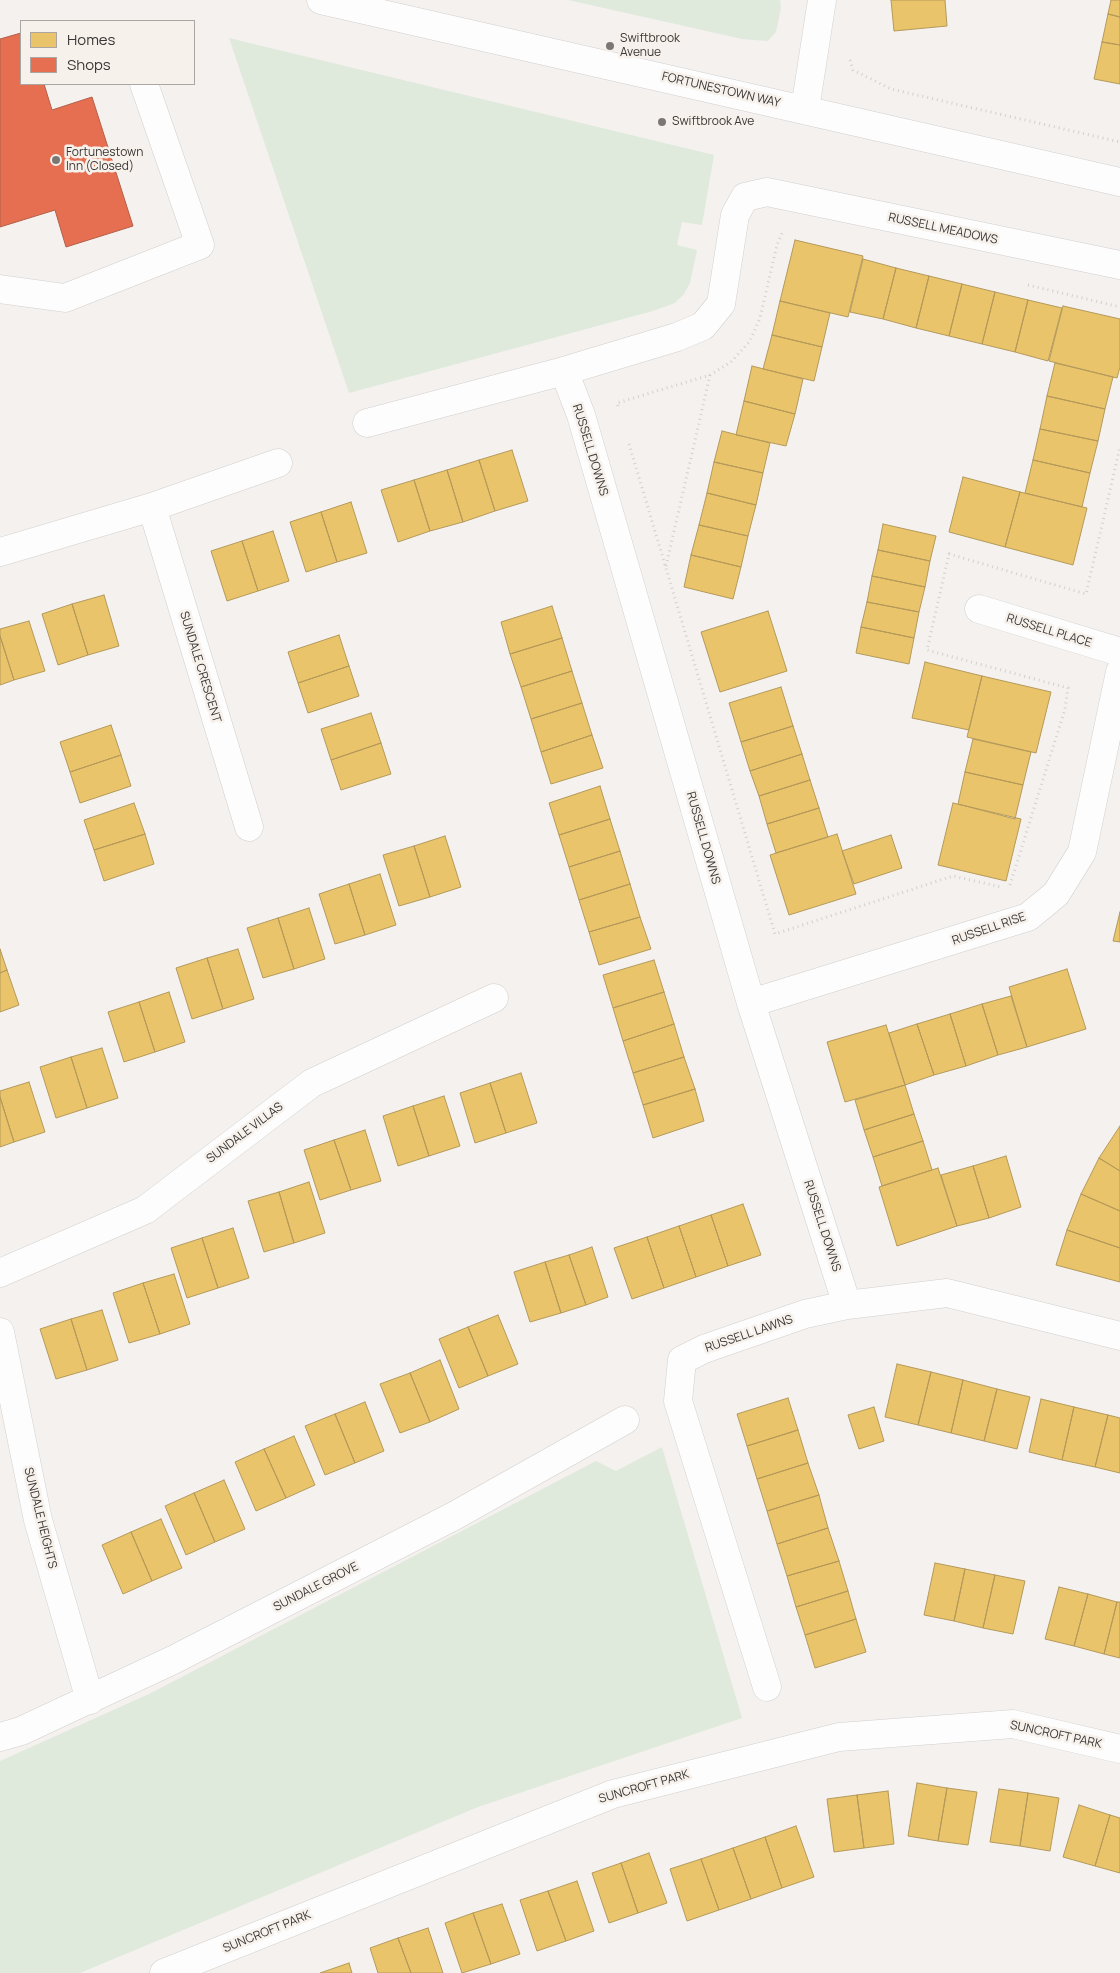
<!DOCTYPE html>
<html>
<head>
<meta charset="utf-8">
<style>
	body { margin:0 }
	#map { position:relative; width:1120px; height:1973px; overflow:hidden; background:#f4f1ef; font-family:Manrope,sans-serif }
	canvas { display:block }
	.legend { position:absolute; left:20px; top:20px; width:175px; height:65px; box-sizing:border-box; background:#f7f1ec; border:1px solid #aba6a2; margin:0; padding:6px 9px; list-style:none; font-size:15px; color:#383634 }
	.legend li { display:flex; align-items:center; gap:10px; height:25px }
	.legend b { width:25px; border:1px solid #aba6a2 }
</style>
</head>
<body>
<div id="map">
<canvas width="1120" height="1973"></canvas>
<ul class="legend">
<li><b style="height:14px;background:#e9c46a"></b>Homes</li>
<li><b style="height:14px;background:#e76f51"></b>Shops</li>
</ul>
</div>
<script>
const context = document.querySelector('canvas').getContext('2d');
context.lineJoin = 'round';
function paint(path, color) {
  context.fillStyle = color;
  context.fill(path, 'evenodd');
}
function shape(rows) {
  const path = new Path2D();
  for (const r of rows) {
    path.moveTo(r[0], r[1]);
    for (let i = 2; i < r.length; i += 2) path.lineTo(r[i], r[i + 1]);
  }
  return path;
}
function stroke(path, color, width, dash) {
  context.strokeStyle = color;
  context.lineWidth = width;
  context.lineCap = dash ? 'butt' : 'round';
  context.setLineDash(dash || []);
  context.stroke(path);
}
function write(font, color, halo, rows, align = 'center') {
  context.font = font + ' Manrope,sans-serif';
  context.lineWidth = 5;
  context.setLineDash([]);
  context.textBaseline = 'middle';
  context.strokeStyle = halo;
  context.fillStyle = color;
  for (const [text, x, y, turn = 0] of rows) {
    context.save();
    context.translate(x, y);
    context.rotate((+turn || 0) * Math.PI / 180);
    context.textAlign = isNaN(turn) ? turn : align;
    if (halo) context.strokeText(text, 0, 0);
    context.fillText(text, 0, 0);
    context.restore();
  }
}
paint(shape([
	[568,0,780,0,781,8,776,32,768,41,742,39],
	[229,38,714,155,702,225,682,222,677,245,697,250,690,283,684,294,675,303,653,311,349,393],
	[662,1447,742,1718,478,1807,80,1973,0,1973,0,1761,151,1693,596,1461,616,1471]
]), '#e0eadc');
const homes = shape([
	[891,0,945,0,947,26,894,31,891,0],
	[1111,0,1120,0,1120,17,1108,14,1111,0],
	[1108,14,1120,17,1120,45,1102,42,1108,14],
	[1102,42,1120,45,1120,84,1094,79,1102,42],
	[795,240,863,256,848,317,780,301,795,240],
	[863,259,896,268,883,319,850,312,863,259],
	[896,268,929,276,916,328,883,319,896,268],
	[929,276,962,284,949,336,916,328,929,276],
	[962,284,995,292,982,344,949,336,962,284],
	[995,292,1028,300,1015,352,982,344,995,292],
	[1028,300,1062,308,1048,361,1015,352,1028,300],
	[780,301,830,313,822,347,772,335,780,301],
	[1063,306,1120,319,1120,367,1117,378,1049,361,1063,306],
	[772,335,822,347,814,381,763,369,772,335],
	[1055,363,1113,377,1105,409,1047,396,1055,363],
	[752,366,803,379,795,414,744,401,752,366],
	[1047,396,1105,409,1098,441,1040,429,1047,396],
	[744,401,795,414,786,446,736,435,744,401],
	[1040,429,1098,441,1090,473,1033,460,1040,429],
	[722,431,770,443,763,473,714,462,722,431],
	[512,450,528,501,495,511,479,460,512,450],
	[479,460,495,511,463,522,447,470,479,460],
	[1033,460,1090,473,1082,507,1025,493,1033,460],
	[714,462,763,473,756,505,707,493,714,462],
	[447,470,463,522,430,531,414,480,447,470],
	[963,477,1020,492,1005,547,949,532,963,477],
	[414,480,430,531,398,542,381,490,414,480],
	[1020,492,1087,508,1073,565,1005,547,1020,492],
	[707,493,756,505,748,536,699,525,707,493],
	[351,502,367,553,337,562,321,512,351,502],
	[321,512,337,562,306,572,290,522,321,512],
	[883,524,936,536,930,561,878,550,883,524],
	[699,525,748,536,741,567,691,555,699,525],
	[273,531,289,581,258,591,242,541,273,531],
	[242,541,258,591,227,601,211,551,242,541],
	[878,550,930,561,925,587,872,576,878,550],
	[691,555,741,567,733,599,684,587,691,555],
	[872,576,925,587,919,612,867,602,872,576],
	[104,595,119,646,88,655,72,604,104,595],
	[867,602,919,612,914,638,861,627,867,602],
	[72,604,88,655,58,665,42,614,72,604],
	[552,606,562,638,510,654,501,622,552,606],
	[768,611,787,671,720,692,701,632,768,611],
	[29,621,45,671,14,680,0,636,0,629,29,621],
	[861,627,914,638,909,664,856,653,861,627],
	[339,635,349,666,298,683,288,652,339,635],
	[0,636,14,680,0,685,0,636],
	[562,638,572,671,521,687,510,654,562,638],
	[925,662,982,676,969,730,912,718,925,662],
	[349,666,359,696,308,713,298,683,349,666],
	[572,671,582,703,531,719,521,687,572,671],
	[982,676,1051,692,1036,753,967,737,982,676],
	[781,687,793,726,741,742,729,703,781,687],
	[582,703,592,735,541,752,531,719,582,703],
	[371,713,381,743,331,760,321,729,371,713],
	[111,725,121,755,70,772,60,742,111,725],
	[793,726,802,754,750,771,741,742,793,726],
	[592,735,603,768,551,784,541,752,592,735],
	[973,739,1031,752,1023,785,965,772,973,739],
	[381,743,391,774,341,790,331,760,381,743],
	[802,754,810,780,759,796,750,771,802,754],
	[121,755,131,786,80,803,70,772,121,755],
	[965,772,1023,785,1015,819,958,804,965,772],
	[810,780,819,808,767,824,759,796,810,780],
	[600,786,610,819,559,835,549,803,600,786],
	[134,803,145,834,94,850,84,820,134,803],
	[953,803,1021,819,1006,881,938,865,953,803],
	[819,808,828,837,776,853,767,824,819,808],
	[610,819,620,851,569,867,559,835,610,819],
	[145,834,154,864,104,881,94,850,145,834],
	[837,834,856,894,789,915,770,855,837,834],
	[891,835,902,868,854,884,842,851,891,835],
	[445,836,461,887,430,897,414,846,445,836],
	[414,846,430,897,399,906,383,855,414,846],
	[620,851,630,884,579,900,569,867,620,851],
	[380,874,396,925,365,935,349,884,380,874],
	[349,884,365,935,335,944,319,894,349,884],
	[630,884,640,917,589,932,579,900,630,884],
	[309,908,325,959,294,969,278,918,309,908],
	[1120,912,1120,942,1113,941,1120,912],
	[640,917,651,949,599,965,589,932,640,917],
	[278,918,294,969,263,978,247,928,278,918],
	[0,949,7,970,0,973,0,949],
	[238,949,254,999,223,1009,207,958,238,949],
	[207,958,223,1009,192,1019,176,968,207,958],
	[654,960,664,992,613,1008,603,975,654,960],
	[1067,969,1086,1029,1027,1047,1009,987,1067,969],
	[7,970,19,1005,0,1012,0,973,7,970],
	[169,992,185,1042,155,1052,139,1002,169,992],
	[664,992,674,1024,623,1041,613,1008,664,992],
	[1011,996,1027,1047,998,1055,982,1004,1011,996],
	[139,1002,155,1052,124,1062,108,1012,139,1002],
	[982,1004,998,1055,966,1066,950,1014,982,1004],
	[950,1014,966,1066,934,1075,917,1024,950,1014],
	[674,1024,684,1057,633,1073,623,1041,674,1024],
	[917,1024,934,1075,905,1085,889,1033,917,1024],
	[886,1025,905,1085,845,1102,827,1042,886,1025],
	[102,1048,118,1098,87,1108,71,1057,102,1048],
	[71,1057,87,1108,56,1118,40,1067,71,1057],
	[684,1057,695,1089,643,1105,633,1073,684,1057],
	[521,1073,537,1123,506,1133,490,1083,521,1073],
	[29,1082,45,1132,14,1142,0,1097,0,1091,29,1082],
	[490,1083,506,1133,475,1143,460,1093,490,1083],
	[905,1085,914,1114,864,1130,855,1100,905,1085],
	[695,1089,704,1121,653,1138,643,1105,695,1089],
	[444,1096,460,1146,429,1156,413,1106,444,1096],
	[0,1097,14,1142,0,1147,0,1097],
	[413,1106,429,1156,398,1166,383,1116,413,1106],
	[914,1114,923,1141,873,1157,864,1130,914,1114],
	[1120,1126,1120,1171,1099,1158,1120,1126],
	[365,1130,381,1181,351,1190,334,1140,365,1130],
	[334,1140,351,1190,320,1200,304,1150,334,1140],
	[923,1141,932,1170,882,1186,873,1157,923,1141],
	[1006,1156,1021,1207,989,1218,973,1166,1006,1156],
	[1099,1158,1120,1171,1120,1211,1081,1194,1099,1158],
	[973,1166,989,1218,957,1226,941,1175,973,1166],
	[938,1168,957,1226,897,1246,879,1187,938,1168],
	[309,1182,325,1233,294,1243,279,1192,309,1182],
	[279,1192,294,1243,264,1252,248,1201,279,1192],
	[1081,1194,1120,1211,1120,1248,1067,1230,1081,1194],
	[743,1204,761,1255,728,1266,711,1215,743,1204],
	[711,1215,728,1266,696,1277,679,1226,711,1215],
	[679,1226,696,1277,664,1288,647,1237,679,1226],
	[233,1228,249,1278,218,1288,202,1238,233,1228],
	[1067,1230,1120,1248,1120,1282,1056,1265,1067,1230],
	[647,1237,664,1288,632,1299,614,1248,647,1237],
	[202,1238,218,1288,187,1298,171,1248,202,1238],
	[592,1247,608,1297,586,1305,569,1255,592,1247],
	[569,1255,586,1305,561,1313,545,1262,569,1255],
	[545,1262,561,1313,530,1322,514,1272,545,1262],
	[174,1274,190,1324,160,1334,143,1283,174,1274],
	[143,1283,160,1334,129,1343,113,1293,143,1283],
	[102,1310,118,1360,87,1370,71,1319,102,1310],
	[498,1315,518,1364,488,1376,468,1327,498,1315],
	[71,1319,87,1370,56,1379,40,1329,71,1319],
	[468,1327,488,1376,459,1388,439,1339,468,1327],
	[440,1360,459,1409,430,1422,410,1373,440,1360],
	[897,1364,931,1372,918,1425,885,1417,897,1364],
	[931,1372,963,1380,951,1433,918,1425,931,1372],
	[410,1373,430,1422,400,1433,380,1384,410,1373],
	[963,1380,997,1389,984,1441,951,1433,963,1380],
	[997,1389,1030,1397,1017,1449,984,1441,997,1389],
	[788,1398,798,1430,747,1446,737,1414,788,1398],
	[1041,1399,1074,1407,1062,1460,1029,1452,1041,1399],
	[365,1402,384,1451,355,1463,335,1414,365,1402],
	[874,1407,884,1441,859,1449,848,1415,874,1407],
	[1074,1407,1108,1415,1095,1467,1062,1460,1074,1407],
	[335,1414,355,1463,325,1475,305,1426,335,1414],
	[1108,1415,1120,1418,1120,1473,1095,1467,1108,1415],
	[798,1430,808,1463,757,1479,747,1446,798,1430],
	[294,1436,315,1485,286,1498,264,1449,294,1436],
	[264,1449,286,1498,256,1511,235,1462,264,1449],
	[808,1463,819,1495,767,1511,757,1479,808,1463],
	[224,1480,245,1529,215,1542,194,1493,224,1480],
	[194,1493,215,1542,186,1555,165,1506,194,1493],
	[819,1495,828,1528,777,1544,767,1511,819,1495],
	[161,1519,182,1568,152,1581,131,1532,161,1519],
	[828,1528,839,1561,787,1576,777,1544,828,1528],
	[131,1532,152,1581,123,1594,102,1545,131,1532],
	[839,1561,848,1591,796,1607,787,1576,839,1561],
	[935,1563,965,1569,954,1621,924,1615,935,1563],
	[965,1569,995,1575,983,1628,954,1621,965,1569],
	[995,1575,1025,1581,1013,1634,983,1628,995,1575],
	[1059,1587,1088,1594,1074,1646,1045,1639,1059,1587],
	[848,1591,856,1619,805,1635,796,1607,848,1591],
	[1088,1594,1117,1602,1104,1654,1074,1646,1088,1594],
	[1117,1602,1120,1602,1120,1658,1104,1654,1117,1602],
	[856,1619,866,1652,815,1668,805,1635,856,1619],
	[917,1783,947,1788,938,1841,908,1836,917,1783],
	[947,1788,977,1792,968,1845,938,1841,947,1788],
	[999,1789,1028,1793,1020,1846,990,1842,999,1789],
	[888,1791,894,1844,864,1848,857,1795,888,1791],
	[1028,1793,1059,1798,1050,1851,1020,1846,1028,1793],
	[857,1795,864,1848,834,1852,827,1799,857,1795],
	[1079,1805,1110,1815,1095,1866,1063,1857,1079,1805],
	[1110,1815,1120,1818,1120,1873,1095,1866,1110,1815],
	[796,1826,814,1877,782,1888,765,1837,796,1826],
	[765,1837,782,1888,751,1899,733,1848,765,1837],
	[733,1848,751,1899,719,1910,701,1859,733,1848],
	[649,1853,667,1903,638,1913,621,1863,649,1853],
	[701,1859,719,1910,687,1921,670,1869,701,1859],
	[621,1863,638,1913,609,1923,592,1873,621,1863],
	[577,1881,594,1931,566,1941,548,1891,577,1881],
	[548,1891,566,1941,537,1951,520,1900,548,1891],
	[502,1904,520,1954,491,1964,473,1913,502,1904],
	[473,1913,491,1964,462,1973,445,1923,473,1913],
	[428,1928,443,1973,411,1973,398,1938,428,1928],
	[398,1938,411,1973,378,1973,370,1948,398,1938],
	[349,1963,352,1973,320,1973,349,1963]
]);
paint(homes, '#e9c46a');
stroke(homes, '#b4995a', 1);
const shops = shape([
	[21,33,21,84,44,84,52,110,92,97,133,226,66,247,55,210,0,227,0,39,21,33]
]);
paint(shops, '#e76f51');
stroke(shops, '#b25e48', 1);
const minor = shape([
	[321,0,1120,182],
	[805,109,822,0],
	[0,289,65,298,200,245,144,84],
	[564,371,581,415,751,1003,847,1305],
	[367,423,564,371,677,337,703,326,721,304,735,215,745,197,767,192,1120,265],
	[152,507,249,827],
	[0,552,152,507,278,463],
	[979,609,1120,652],
	[751,1003,1028,917,1056,894,1082,852,1120,672],
	[0,1273,145,1210,312,1083,494,998],
	[0,1332,38,1520,90,1700],
	[767,1687,678,1401,682,1360,704,1349,805,1314,847,1305,947,1293,1120,1336],
	[0,1737,21,1731,173,1660,454,1516,625,1420],
	[164,1973,613,1794,839,1737,1013,1724,1120,1749]
]);
stroke(minor, '#d2cfcd', 29);
stroke(shape([
	[850,60,853,70,891,89,1120,142],
	[1028,285,1120,307],
	[618,406,617,403,710,375,731,362,750,341,760,318,777,245,783,231],
	[629,444,775,934,953,876,1001,887],
	[666,566,710,375],
	[1010,885,1065,709,1068,688,927,650,949,554,1086,594,1120,447]
]), '#d2d0cf', 3, [1, 4]);
stroke(minor, '#fdfdfd', 28);
for (const [x, y, r, color] of [
	[610,46,5,"#7a7775"],
	[662,122,5,"#7a7775"],
	[56,160,5,"#7a7775"]
]) {
  const dot = new Path2D();
  dot.arc(x, y, r, 0, 2 * Math.PI);
  context.fillStyle = color;
  context.fill(dot);
  stroke(dot, '#f7f1ec', 2);
}
write('12px', '#383634', '#f7f1ec', [
	["Swiftbrook",620,39],
	["Avenue",620,53],
	["Swiftbrook Ave",672,122],
	["Fortunestown",66,153],
	["Inn (Closed)",66,167]
], 'left');
write('12px', '#383634', '#f7f1ec', [
	["FORTUNESTOWN WAY",721,90,13],
	["RUSSELL MEADOWS",943,229,12],
	["RUSSELL DOWNS",590,450,73],
	["RUSSELL PLACE",1049,631,17],
	["SUNDALE CRESCENT",200,667,73],
	["RUSSELL DOWNS",703,838,74],
	["RUSSELL RISE",989,929,-19],
	["SUNDALE VILLAS",245,1133,-37],
	["RUSSELL DOWNS",822,1226,72],
	["RUSSELL LAWNS",749,1334,-19],
	["SUNDALE HEIGHTS",40,1518,76],
	["SUNDALE GROVE",316,1587,-27],
	["SUNCROFT PARK",1056,1735,12],
	["SUNCROFT PARK",644,1787,-16],
	["SUNCROFT PARK",267,1932,-22]
]);
</script>
</body>
</html>
